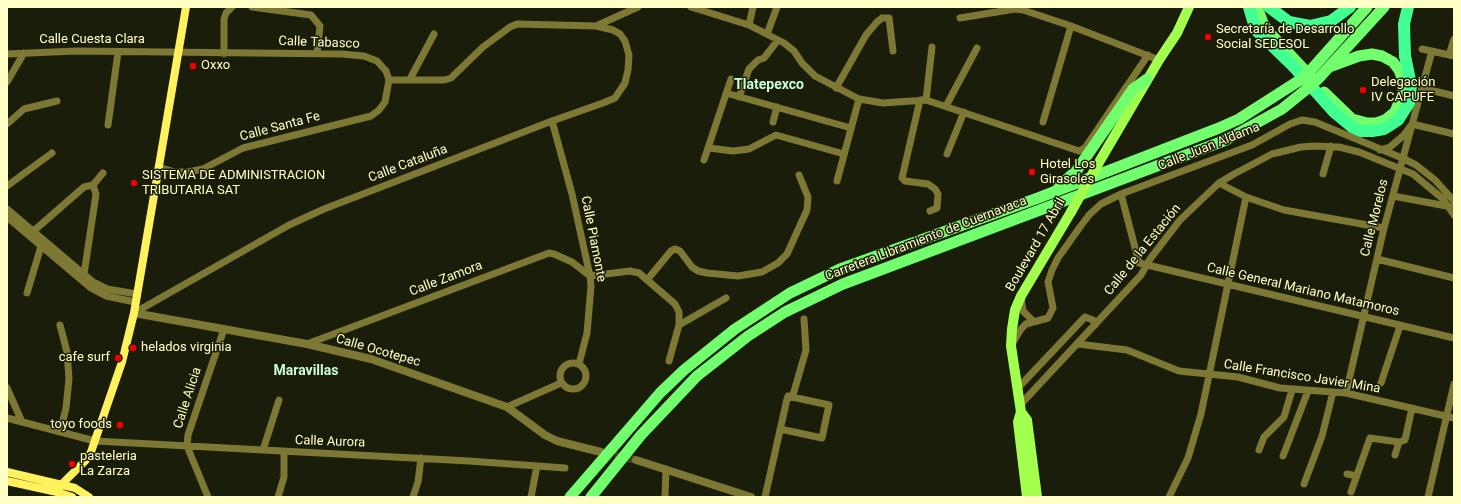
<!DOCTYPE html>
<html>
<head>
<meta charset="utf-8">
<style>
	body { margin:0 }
	#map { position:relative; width:1461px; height:504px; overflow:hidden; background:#1b1d0b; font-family:Roboto,sans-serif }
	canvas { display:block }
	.frame { position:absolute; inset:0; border:8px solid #ffffc6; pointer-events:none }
</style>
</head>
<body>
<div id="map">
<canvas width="1461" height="504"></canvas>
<div class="frame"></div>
</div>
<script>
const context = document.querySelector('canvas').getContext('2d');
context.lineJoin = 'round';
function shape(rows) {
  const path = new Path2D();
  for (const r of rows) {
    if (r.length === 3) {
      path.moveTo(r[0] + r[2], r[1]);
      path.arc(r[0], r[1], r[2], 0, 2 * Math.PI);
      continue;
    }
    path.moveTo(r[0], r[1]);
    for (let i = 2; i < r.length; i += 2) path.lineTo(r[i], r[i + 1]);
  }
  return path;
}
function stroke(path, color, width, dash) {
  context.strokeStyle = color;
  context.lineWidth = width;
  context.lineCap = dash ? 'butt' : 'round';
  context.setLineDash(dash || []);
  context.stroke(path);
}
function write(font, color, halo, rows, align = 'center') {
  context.font = font + ' Roboto,sans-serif';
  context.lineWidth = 3;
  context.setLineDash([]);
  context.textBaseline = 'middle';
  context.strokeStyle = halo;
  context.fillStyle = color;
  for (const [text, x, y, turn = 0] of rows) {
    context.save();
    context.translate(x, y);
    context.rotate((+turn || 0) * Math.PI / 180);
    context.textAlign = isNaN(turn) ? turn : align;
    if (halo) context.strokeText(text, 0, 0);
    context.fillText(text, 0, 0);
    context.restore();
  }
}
stroke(shape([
	[603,453,636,460]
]), '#3d3f27', 8, [8, 4]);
stroke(shape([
	[252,7,311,15,320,26,317,53],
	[691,7,749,25,784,43,794,51,802,63,815,76,859,99,883,103,926,100,1079,151,1085,148,1148,55],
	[960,18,1015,9,1023,10,1071,26,1159,60],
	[749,25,753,7],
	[596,26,638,7],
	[767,34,777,7],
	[1422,49,1454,56],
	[7,54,76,51,342,54,364,56,377,61,386,71,389,80,385,102,379,110,371,116,243,148,203,169,188,172,175,172,158,167],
	[224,54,224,19,226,13,232,7],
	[1449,55,1454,39],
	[410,79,434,34],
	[7,82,24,53],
	[836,88,866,35,877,22,882,18,889,18,893,51],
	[1422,88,1454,96],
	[726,93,851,128],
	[739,97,749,69,758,60,764,58,778,40],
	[920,100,902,178,905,181,928,184,935,189,938,194,937,208,930,211],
	[926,100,932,47],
	[946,106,977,48],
	[552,121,572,194,590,276,591,286,587,333,579,364],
	[773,122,777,107],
	[1043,122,1071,26],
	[7,124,24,109,57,101],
	[108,125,118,52],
	[709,148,733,151,749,149,776,135,844,154],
	[1380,150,1390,147,1403,136,1412,124,1454,134],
	[947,154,964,112],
	[704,160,731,79],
	[1323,174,1331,146],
	[837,181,859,99],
	[1219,183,1246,197,1284,210,1384,228],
	[93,185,103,173],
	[7,186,52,153],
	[1121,194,1139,263,1454,338],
	[1393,196,1452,207],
	[7,209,93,282,107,289,137,294],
	[7,217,91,288,106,296,135,302],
	[29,235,84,187,93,185,96,194,83,281],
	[1377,259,1454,278],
	[647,280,671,251,675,249,680,251,692,267,698,271,707,273,738,276,762,272,778,263,787,254,807,210,808,197,799,175],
	[27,293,42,243],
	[1021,297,1023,311,1033,321],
	[134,313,289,225,324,209,552,121,603,103,615,98,625,83,628,70,629,55,625,41,620,34,613,30,596,26,517,24,510,27,483,47,451,78,444,80,389,80],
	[679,325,726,298],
	[307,344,549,253,554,254,572,262,590,276,630,271,639,273,675,304,679,312,679,325,669,361],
	[1012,344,1021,329,1026,324,1048,318,1053,308,1048,282,1052,270,1058,258,1080,227,1089,215,1101,204,1121,194,1252,145,1290,124,1302,120,1315,122,1402,158,1416,165,1435,180,1454,201],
	[1078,344,1127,350,1179,371,1238,377,1280,388,1346,393,1454,418],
	[573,376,13],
	[1381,383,1400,326],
	[7,388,22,422],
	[1017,389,1085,317,1093,320,1095,325],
	[1346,393,1384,228,1432,51],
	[793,395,806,350,804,319],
	[1020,405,1141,275,1150,259,1180,220,1219,183,1234,174,1272,154,1301,147,1314,146,1339,147,1359,152,1413,174,1443,199,1454,215],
	[507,407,561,383],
	[7,418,95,441,469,461,565,468],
	[60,432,66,408,69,379,67,352,60,325],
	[263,450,279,400],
	[1259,450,1264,437,1284,417,1292,390],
	[1395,455,1399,442],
	[1283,456,1308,391],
	[1347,474,1357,476],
	[1304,484,1322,436,1333,392],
	[1351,492,1370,438,1399,442,1405,440,1412,408],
	[208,497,187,446,188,435,224,329],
	[278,497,284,477,284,452],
	[413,497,418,482,421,458],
	[531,497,537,466],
	[665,497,666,469],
	[765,497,787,399,788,396,829,405,822,438,780,429],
	[1169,497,1188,458,1201,414,1246,197],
	[1428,497,1454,384]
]), '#7d7834', 7);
stroke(shape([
	[134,313,307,344,371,359,507,407,545,435,557,441,601,452],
	[636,460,751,497]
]), '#7d7834', 8);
stroke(shape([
	[7,472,75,488,89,497],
	[7,481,57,492,72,497],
	[57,492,62,484,86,460,91,452,122,362,134,313,186,7]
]), '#fff25d', 8);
stroke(shape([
	[1098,164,1159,60,1177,33,1189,7],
	[1021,412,1027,420,1037,497],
	[1027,497,1018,422,1021,412,1011,346,1012,329,1015,310,1021,296,1071,212]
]), '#a3ff4d', 10);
stroke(shape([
	[1257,7,1263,23,1269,32,1313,79],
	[1310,71,1367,7],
	[1318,79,1384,7],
	[1324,92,1352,119,1367,123,1376,123,1385,120,1395,112,1403,93,1403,80,1399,70,1393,62,1382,56,1372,54,1359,56,1329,67],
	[1059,186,1077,170,1133,89,1147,79],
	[570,497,660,393,684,370,735,329,790,293,840,269,1038,198,1219,128,1239,119,1300,80],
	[591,497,641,435,697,376,748,336,785,312,843,284,891,266,1226,140,1282,109,1308,88]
]), '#72ff6e', 11);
stroke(shape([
	[1249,7,1254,24,1258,32,1294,67,1334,112,1352,127,1361,131,1372,131,1384,129,1398,120,1409,103,1411,85,1405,56,1404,24,1408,7],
	[1269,7,1289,22,1310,26,1331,21,1350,7]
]), '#41ff90', 12);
stroke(shape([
	[1071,212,1098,164]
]), '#a3ff4d', 10);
stroke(shape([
	[1300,80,1310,71],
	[1308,88,1318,79]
]), '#72ff6e', 11);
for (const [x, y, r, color] of [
	[1208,37,4,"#f10002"],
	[193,66,4,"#f10002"],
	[1363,90,4,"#f10002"],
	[1032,172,4,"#f10002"],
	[134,183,4,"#f10002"],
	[133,348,4,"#f10002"],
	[118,358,4,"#f10002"],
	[120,425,4,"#f10002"],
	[72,464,4,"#f10002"]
]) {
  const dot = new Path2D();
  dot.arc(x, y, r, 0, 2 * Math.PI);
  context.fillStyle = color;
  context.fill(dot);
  stroke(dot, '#1b1d0b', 1.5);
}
write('13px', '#ffffc6', '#1b1d0b', [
	["Secretaría de Desarrollo",1216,30],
	["Social SEDESOL",1216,45],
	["Oxxo",201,66],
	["Delegación",1371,83],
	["IV CAPUFE",1371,98],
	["Hotel Los",1040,165],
	["Girasoles",1040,180],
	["SISTEMA DE ADMINISTRACION",142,176],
	["TRIBUTARIA SAT",142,191],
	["helados virginia",141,348],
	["cafe surf",110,358,"right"],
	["toyo foods",112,425,"right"],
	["pasteleria",80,457],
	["La Zarza",80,472]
], 'left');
write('13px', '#ffffc6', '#1b1d0b', [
	["Calle Cuesta Clara",92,40],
	["Calle Tabasco",319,43,2],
	["Calle Santa Fe",280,127,-15],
	["Calle Juan Aldama",1209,147,-22],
	["Calle Cataluña",408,164,-21],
	["Calle Morelos",1375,218,-76],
	["Calle Piamonte",593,239,79],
	["Carretera Libramiento de Cuernavaca",926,239,-21],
	["Boulevard 17 Abril",1036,245,-60],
	["Calle de la Estación",1143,250,-51],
	["Calle Zamora",446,279,-21],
	["Calle General Mariano Matamoros",1303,290,13],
	["Calle Ocotepec",378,351,16],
	["Calle Francisco Javier Mina",1302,377,9],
	["Calle Alicia",188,398,-72],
	["Calle Aurora",330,442,2]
]);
write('bold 14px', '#c8ffd6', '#1b1d0b', [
	["Tlatepexco",769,85],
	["Maravillas",306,371]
]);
</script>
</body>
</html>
